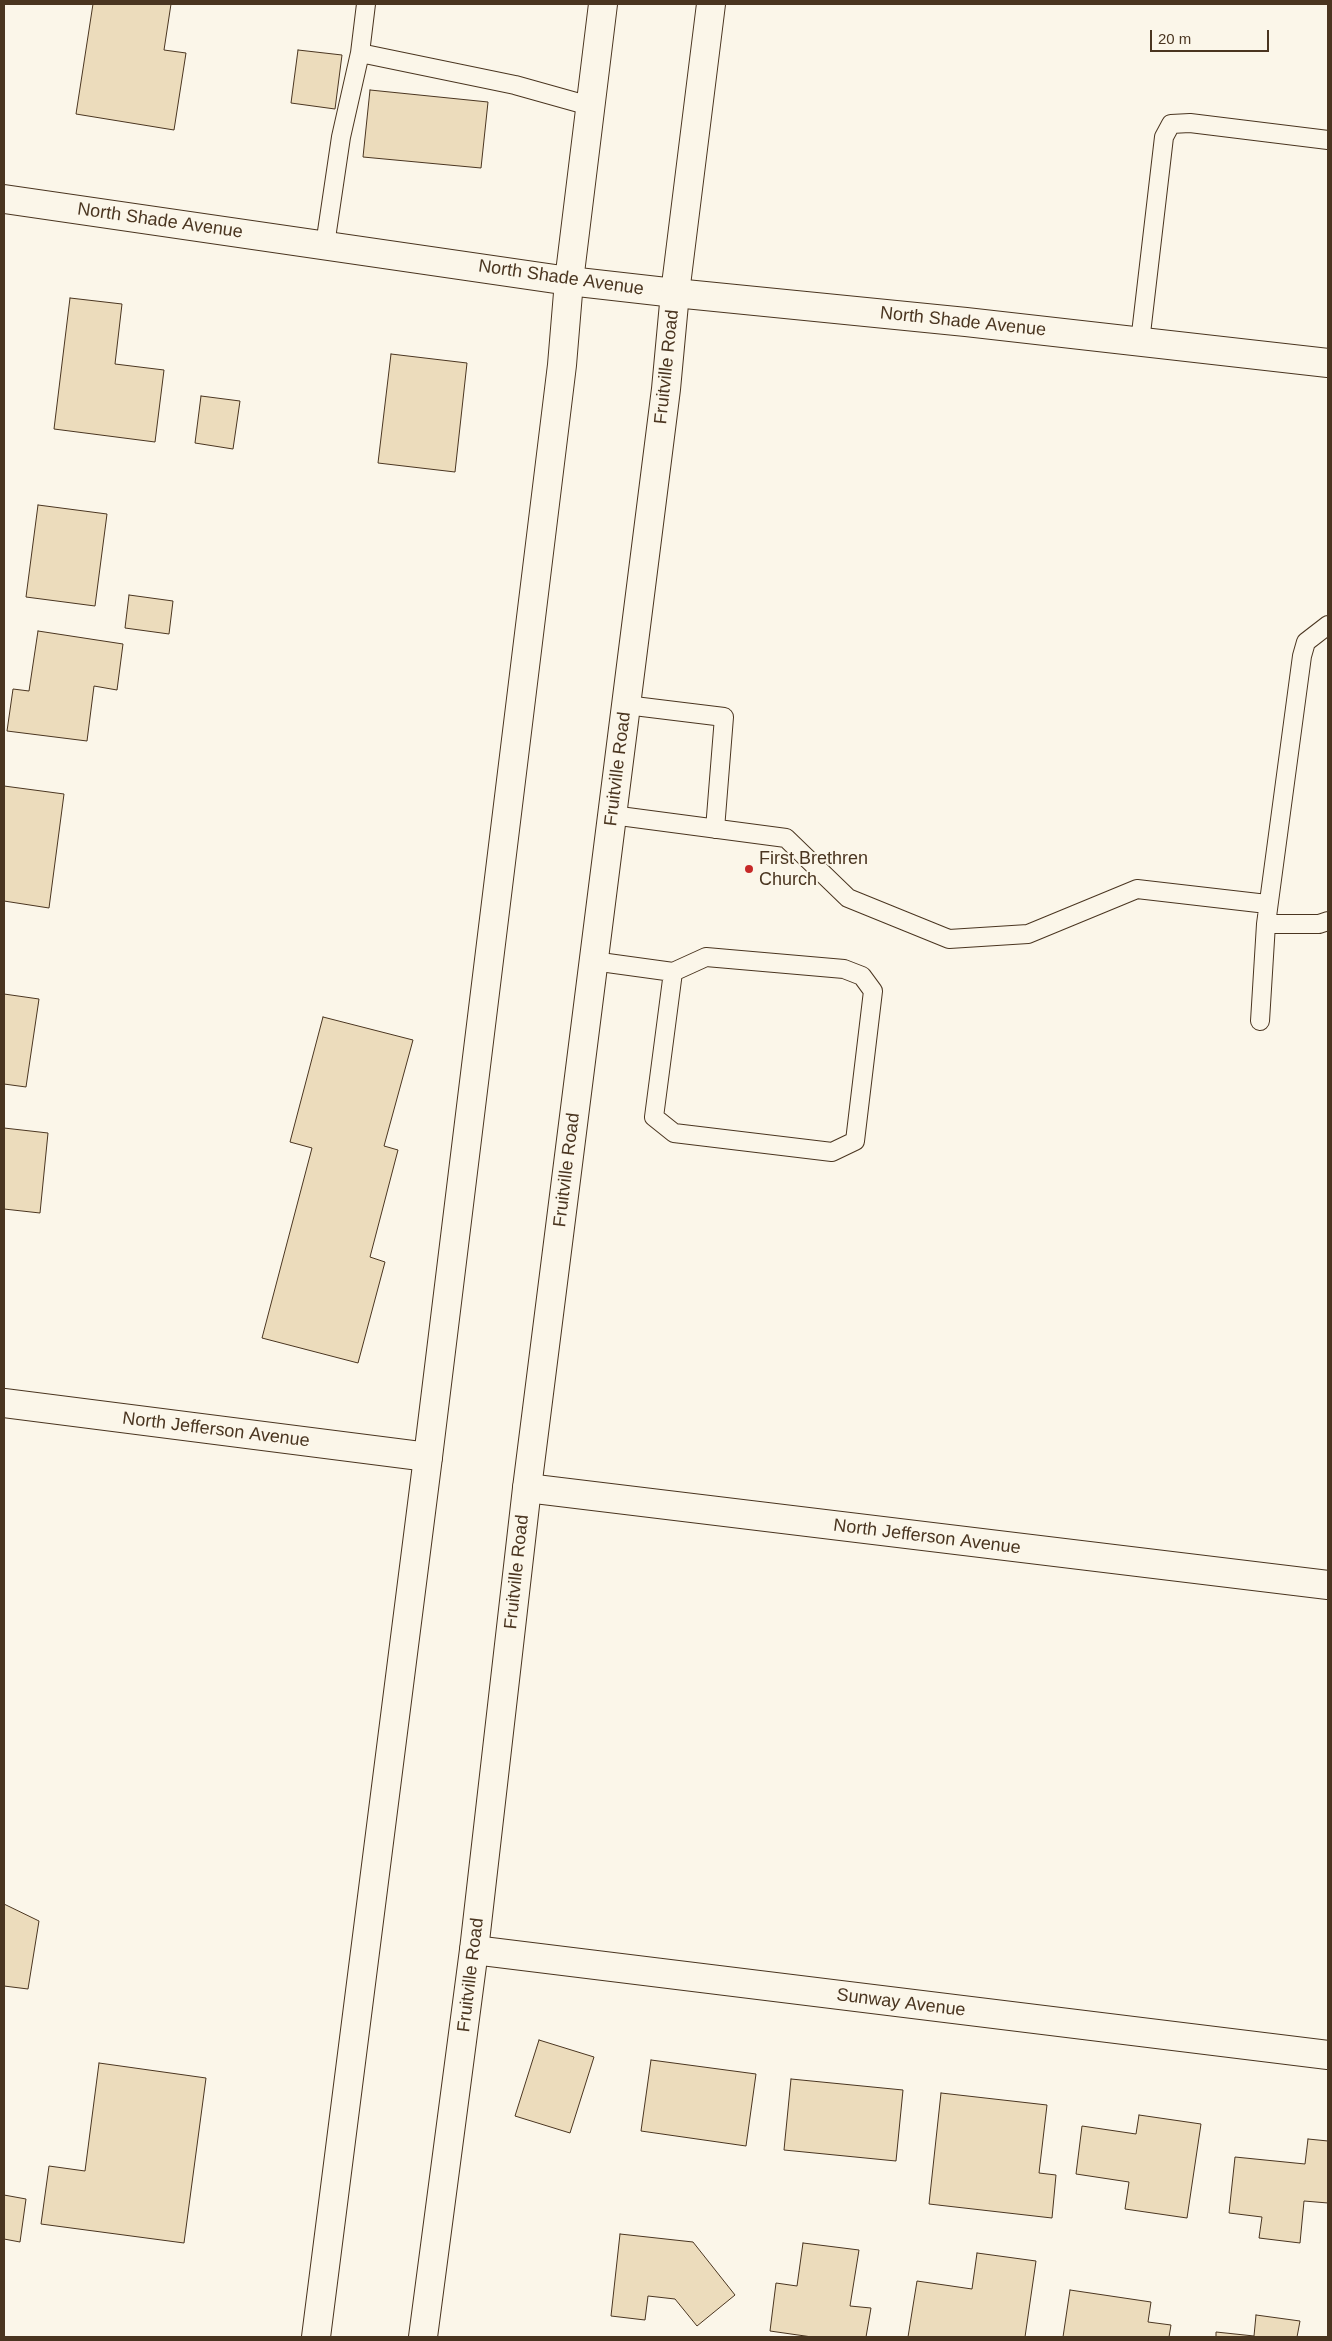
<!DOCTYPE html>
<html>
<head>
<meta charset="utf-8">
<style>
	body { margin:0 }
	#map { position:relative; width:1332px; height:2341px; overflow:hidden; background:#fbf6e9; font-family:Arial,sans-serif }
	canvas { display:block }
	.frame { position:absolute; inset:0; border:5px solid #4a3520; pointer-events:none }
	.scale { position:absolute; left:1150px; top:30px; width:119px; height:22px; box-sizing:border-box; border:2px solid #4a3520; border-top:0; padding-left:6px; font-size:15px; line-height:18px; white-space:nowrap; color:#4a3520; -webkit-text-stroke:4px #fbf6e9; paint-order:stroke }
</style>
</head>
<body>
<div id="map">
<canvas width="1332" height="2341"></canvas>
<div class="frame"></div>
<div class="scale">20 m</div>
</div>
<script>
const context = document.querySelector('canvas').getContext('2d');
context.lineJoin = 'round';
function paint(path, color) {
  context.fillStyle = color;
  context.fill(path, 'evenodd');
}
function shape(rows) {
  const path = new Path2D();
  for (const r of rows) {
    path.moveTo(r[0], r[1]);
    for (let i = 2; i < r.length; i += 2) path.lineTo(r[i], r[i + 1]);
  }
  return path;
}
function stroke(path, color, width, dash) {
  context.strokeStyle = color;
  context.lineWidth = width;
  context.lineCap = dash ? 'butt' : 'round';
  context.setLineDash(dash || []);
  context.stroke(path);
}
function write(font, color, halo, rows, align = 'center') {
  context.font = font + ' Arial,sans-serif';
  context.lineWidth = 4;
  context.setLineDash([]);
  context.textBaseline = 'middle';
  context.strokeStyle = halo;
  context.fillStyle = color;
  for (const [text, x, y, turn = 0] of rows) {
    context.save();
    context.translate(x, y);
    context.rotate((+turn || 0) * Math.PI / 180);
    context.textAlign = isNaN(turn) ? turn : align;
    if (halo) context.strokeText(text, 0, 0);
    context.fillText(text, 0, 0);
    context.restore();
  }
}
const building = shape([
	[93,4,171,4,164,50,186,53,174,130,76,114,93,4],
	[298,50,342,55,335,109,291,103,298,50],
	[370,90,488,102,481,168,363,157,370,90],
	[70,298,122,304,115,364,164,370,155,442,54,429,70,298],
	[391,354,467,363,455,472,378,463,391,354],
	[201,396,240,401,233,449,195,443,201,396],
	[38,505,107,514,95,606,26,597,38,505],
	[129,595,173,601,169,634,125,628,129,595],
	[38,631,123,644,117,690,94,686,87,741,7,731,13,689,29,691,38,631],
	[4,786,64,794,49,908,4,901,4,786],
	[4,994,39,999,26,1087,4,1084,4,994],
	[323,1017,413,1040,384,1146,398,1150,370,1257,385,1262,358,1363,262,1338,312,1148,290,1142,323,1017],
	[4,1128,48,1133,40,1213,4,1209,4,1128],
	[4,1904,39,1921,28,1989,4,1986,4,1904],
	[539,2040,594,2057,570,2133,515,2116,539,2040],
	[651,2060,756,2074,746,2146,641,2131,651,2060],
	[99,2063,206,2078,184,2243,41,2224,49,2166,85,2171,99,2063],
	[791,2079,903,2090,896,2161,784,2150,791,2079],
	[941,2093,1047,2105,1039,2173,1056,2175,1052,2218,929,2204,941,2093],
	[1139,2115,1201,2124,1187,2218,1125,2209,1129,2182,1076,2174,1082,2126,1136,2134,1139,2115],
	[1308,2139,1328,2141,1328,2203,1304,2201,1300,2243,1259,2238,1262,2217,1229,2213,1235,2157,1305,2164,1308,2139],
	[4,2195,26,2199,20,2242,4,2239,4,2195],
	[620,2234,693,2242,735,2295,697,2326,675,2299,648,2296,645,2320,611,2316,620,2234],
	[803,2243,859,2250,850,2306,871,2308,866,2337,812,2337,770,2331,776,2283,797,2286,803,2243],
	[977,2253,1036,2261,1025,2337,908,2337,917,2281,972,2289,977,2253],
	[1070,2290,1151,2302,1148,2322,1171,2325,1169,2337,1063,2337,1070,2290],
	[1256,2315,1300,2321,1297,2337,1216,2337,1216,2332,1254,2336,1256,2315]
]);
paint(building, '#ecdcbc');
stroke(building, '#4a3520', 1);
const service = shape([
	[360,53,515,85,590,106],
	[325,245,341,137,360,53,366,4],
	[1140,342,1164,137,1171,124,1190,123,1328,140],
	[1328,625,1306,642,1302,656,1266,924,1319,924,1328,921],
	[626,705,724,717,715,829],
	[612,815,786,838,848,898,949,939,1028,934,1137,889,1267,904],
	[593,961,673,972,706,957,844,969,862,976,873,991,855,1141,832,1152,674,1133,654,1117,673,972],
	[1260,1021,1266,924]
]);
const minor = shape([
	[675,293,966,322,1328,363],
	[4,1403,428,1457],
	[527,1488,1328,1585],
	[474,1950,1328,2055]
]);
const tertiary = shape([
	[4,199,569,281,675,293]
]);
const primary = shape([
	[316,2337,428,1457,562,365,569,281,603,4],
	[423,2337,474,1950,527,1488,666,389,675,293,711,4]
]);
stroke(service, '#4a3520', 20);
stroke(minor, '#4a3520', 30);
stroke(tertiary, '#4a3520', 30);
stroke(primary, '#4a3520', 30);
stroke(service, '#fbf6e9', 18);
stroke(minor, '#fbf6e9', 28);
stroke(tertiary, '#fbf6e9', 28);
stroke(primary, '#fbf6e9', 28);
for (const [x, y, r, color] of [
	[749,869,5,"#c62828"]
]) {
  const dot = new Path2D();
  dot.arc(x, y, r, 0, 2 * Math.PI);
  context.fillStyle = color;
  context.fill(dot);
  stroke(dot, '#fbf6e9', 2);
}
write('18px', '#4a3520', '#fbf6e9', [
	["North Shade Avenue",160,221,8],
	["North Shade Avenue",561,278,8],
	["North Shade Avenue",963,322,6],
	["Fruitville Road",667,367,-84],
	["Fruitville Road",618,769,-83],
	["Fruitville Road",567,1170,-83],
	["North Jefferson Avenue",216,1430,7],
	["North Jefferson Avenue",927,1537,7],
	["Fruitville Road",517,1572,-84],
	["Fruitville Road",471,1975,-83],
	["Sunway Avenue",901,2003,7]
]);
write('18px', '#4a3520', '#fbf6e9', [
	["First Brethren",759,859],
	["Church",759,880]
], 'left');
</script>
</body>
</html>
